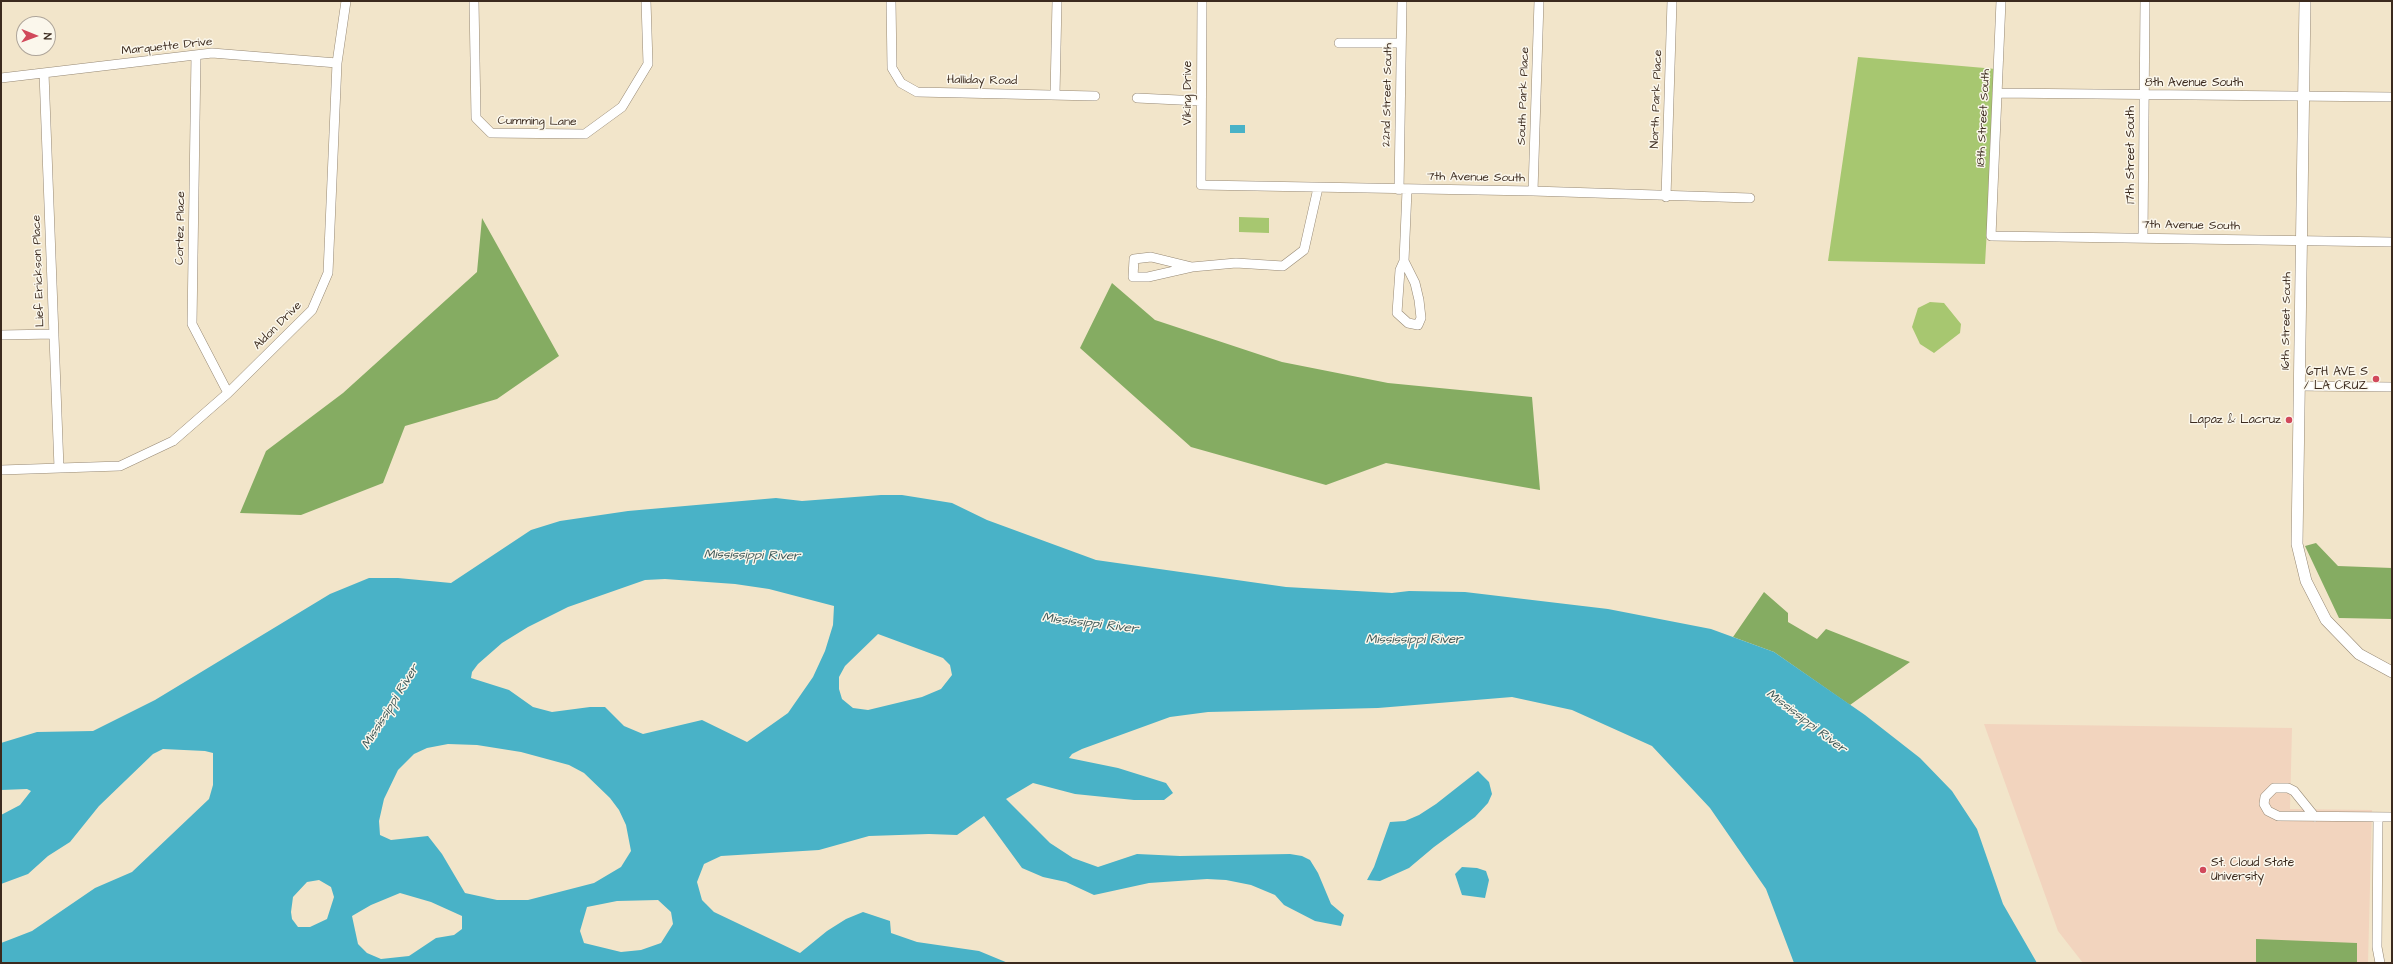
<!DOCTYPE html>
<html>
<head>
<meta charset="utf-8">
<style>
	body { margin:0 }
	#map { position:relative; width:2393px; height:964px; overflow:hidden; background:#f2e5ca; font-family:"Architects Daughter",sans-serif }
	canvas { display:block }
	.frame { position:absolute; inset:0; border:2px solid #3b2a1e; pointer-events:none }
	.north { position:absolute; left:16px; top:16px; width:40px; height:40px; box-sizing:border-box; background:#fbf7ec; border:1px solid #aea59a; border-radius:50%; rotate:91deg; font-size:11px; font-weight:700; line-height:16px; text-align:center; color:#3b2a1e }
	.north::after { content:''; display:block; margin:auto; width:14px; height:18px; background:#d1495b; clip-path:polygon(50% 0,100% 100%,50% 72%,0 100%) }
</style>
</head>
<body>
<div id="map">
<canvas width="2393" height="964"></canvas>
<div class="frame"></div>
<div class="north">N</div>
</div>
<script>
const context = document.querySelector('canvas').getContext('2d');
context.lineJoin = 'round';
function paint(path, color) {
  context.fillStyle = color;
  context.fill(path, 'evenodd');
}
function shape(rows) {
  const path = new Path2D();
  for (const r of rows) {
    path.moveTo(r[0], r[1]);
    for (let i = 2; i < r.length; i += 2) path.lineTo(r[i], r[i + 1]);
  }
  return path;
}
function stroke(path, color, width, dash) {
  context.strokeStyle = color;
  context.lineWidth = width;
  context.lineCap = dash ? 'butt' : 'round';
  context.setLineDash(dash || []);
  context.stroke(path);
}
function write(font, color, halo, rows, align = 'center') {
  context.font = font + ' "Architects Daughter",sans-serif';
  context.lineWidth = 3;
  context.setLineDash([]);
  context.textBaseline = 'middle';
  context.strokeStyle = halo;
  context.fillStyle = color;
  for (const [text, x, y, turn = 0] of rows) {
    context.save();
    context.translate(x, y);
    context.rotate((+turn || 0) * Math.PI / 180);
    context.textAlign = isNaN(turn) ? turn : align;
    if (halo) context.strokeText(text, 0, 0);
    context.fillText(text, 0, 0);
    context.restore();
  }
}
paint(shape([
	[1984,724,2292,728,2290,809,2372,810,2368,963,2083,963,2058,931]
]), '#f2d4be');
paint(shape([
	[1858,57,1996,69,1985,264,1828,261],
	[1239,217,1269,218,1269,233,1239,232],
	[1930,302,1944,303,1961,324,1960,333,1934,353,1920,344,1912,327,1918,308]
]), '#a7c770');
paint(shape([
	[482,218,559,356,497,399,405,426,383,483,301,515,240,513,266,451,343,393,477,272],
	[1112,283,1155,320,1282,362,1388,383,1532,397,1540,490,1386,463,1326,485,1191,447,1080,348],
	[2316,543,2338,566,2392,568,2392,619,2339,618,2305,546],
	[1764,592,1788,613,1788,622,1817,639,1826,629,1910,662,1850,705,1774,652,1733,637],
	[2256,939,2357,943,2357,963,2256,963]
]), '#85ac62');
paint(shape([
	[1230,125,1245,125,1245,133,1230,133],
	[881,495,902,495,952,503,987,520,1096,560,1286,587,1392,593,1409,591,1465,592,1608,609,1711,629,1774,652,1865,715,1920,758,1952,791,1977,829,2003,904,2037,963,1794,963,1766,889,1710,808,1652,746,1572,710,1512,697,1378,708,1208,712,1170,717,1082,749,1072,754,1069,758,1118,768,1166,783,1173,793,1164,800,1134,800,1075,794,1033,783,1006,799,1050,843,1073,858,1098,867,1137,854,1180,856,1290,854,1302,856,1310,860,1318,873,1331,904,1344,915,1341,926,1315,921,1284,905,1275,895,1251,885,1226,880,1207,879,1149,883,1094,895,1066,882,1043,877,1022,868,984,816,957,835,929,834,869,836,819,850,721,856,704,864,697,882,702,900,714,912,800,953,827,931,846,919,863,912,890,921,891,933,917,942,979,951,1008,963,1,963,1,943,32,931,95,888,132,872,209,799,213,785,213,753,205,751,163,749,153,754,99,806,70,842,48,856,28,874,1,884,1,815,20,805,31,791,27,789,1,790,1,743,37,732,93,731,155,700,330,594,369,578,398,578,451,583,531,530,560,521,628,511,776,498,802,501],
	[665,579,735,584,769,589,834,606,833,625,825,651,813,677,788,713,747,742,702,720,643,734,624,726,605,707,590,707,552,712,533,707,509,690,471,678,472,672,478,664,502,643,528,627,568,607,645,580],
	[878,634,943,658,950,665,952,675,941,689,922,697,868,710,853,708,842,699,839,689,839,677,845,666],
	[448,744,477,745,521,752,569,765,584,773,610,798,619,810,626,825,631,851,621,867,594,883,528,900,497,900,465,893,442,854,428,836,391,840,380,835,379,821,384,799,398,770,414,754,427,748],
	[319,880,331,887,334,897,327,919,310,927,298,927,292,919,291,912,293,897,307,882],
	[400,893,431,902,462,916,462,929,454,935,436,938,409,956,381,959,367,953,358,944,352,916,371,905],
	[658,900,671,912,673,924,661,943,641,950,621,952,584,943,580,931,587,907,617,901],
	[1478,771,1489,782,1492,794,1488,803,1475,817,1434,847,1409,868,1380,881,1367,880,1374,867,1390,822,1405,821,1419,815,1436,804],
	[1462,867,1477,868,1486,871,1489,880,1485,898,1462,895,1455,874]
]), '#49b2c7');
const minor = shape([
	[474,1,476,118,491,133,585,134,622,107,648,64,646,1],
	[891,1,892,68,901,83,917,92,1095,96],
	[1202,1,1201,185,1533,191,1750,198],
	[2001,1,1991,236,2392,242],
	[1339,43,1401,43],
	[196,55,192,324,228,393],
	[44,73,59,468],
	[1,78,212,53,337,63],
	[1997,93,2392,97],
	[1055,95,1057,1],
	[1137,98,1200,101],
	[1399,190,1402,1],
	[1533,191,1539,1],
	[1666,197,1672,1],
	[2143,238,2145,1],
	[1404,261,1415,283,1419,300,1421,318,1418,325,1408,323,1397,313,1400,270,1404,261,1407,190],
	[1192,267,1148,277,1133,277,1134,259,1151,257,1192,267,1236,263,1283,266,1304,250,1318,188],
	[1,335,54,334],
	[2299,386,2392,387],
	[1,470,120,466,173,441,228,393,312,310,328,273,337,63,346,1],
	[2315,817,2294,791,2288,788,2274,788,2265,797,2264,804,2268,811,2278,816,2392,817],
	[2378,817,2377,947,2380,963]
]);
const tertiary = shape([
	[2305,1,2297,544,2306,581,2326,620,2359,654,2392,672]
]);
stroke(minor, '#968874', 10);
stroke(tertiary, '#968874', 12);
stroke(minor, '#fff', 9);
stroke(tertiary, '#fff', 11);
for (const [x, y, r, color] of [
	[2376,379,4,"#d1495b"],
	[2289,420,4,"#d1495b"],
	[2203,870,4,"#d1495b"]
]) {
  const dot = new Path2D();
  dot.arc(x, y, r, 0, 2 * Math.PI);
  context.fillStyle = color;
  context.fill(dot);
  stroke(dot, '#fbf7ec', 1.5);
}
write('12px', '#3b2a1e', '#fbf7ec', [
	["Marquette Drive",167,47,-6],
	["Halliday Road",982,81,1],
	["8th Avenue South",2194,83],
	["Viking Drive",1188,93,-90],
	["22nd Street South",1388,95,-89],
	["South Park Place",1524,96,-88],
	["North Park Place",1657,99,-88],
	["18th Street South",1984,118,-87],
	["Cumming Lane",537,122,1],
	["17th Street South",2131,155,-90],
	["7th Avenue South",1476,178,1],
	["7th Avenue South",2191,226,1],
	["Cortez Place",181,228,-89],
	["Lief Erickson Place",39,271,-92],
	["16th Street South",2287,321,-89],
	["Aldon Drive",278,326,-45]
]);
write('12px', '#3b2a1e', '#fbf7ec', [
	["6TH AVE S",2368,372],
	["/ LA CRUZ",2368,386],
	["Lapaz & Lacruz",2281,420],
	["St. Cloud State",2211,863,"left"],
	["University",2211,877,"left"]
], 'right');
write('italic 13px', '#405a59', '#fbf7ec', [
	["Mississippi River",752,556,1],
	["Mississippi River",1090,624,7],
	["Mississippi River",1414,640],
	["Mississippi River",391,707,-58],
	["Mississippi River",1806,722,37]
]);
</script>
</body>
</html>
